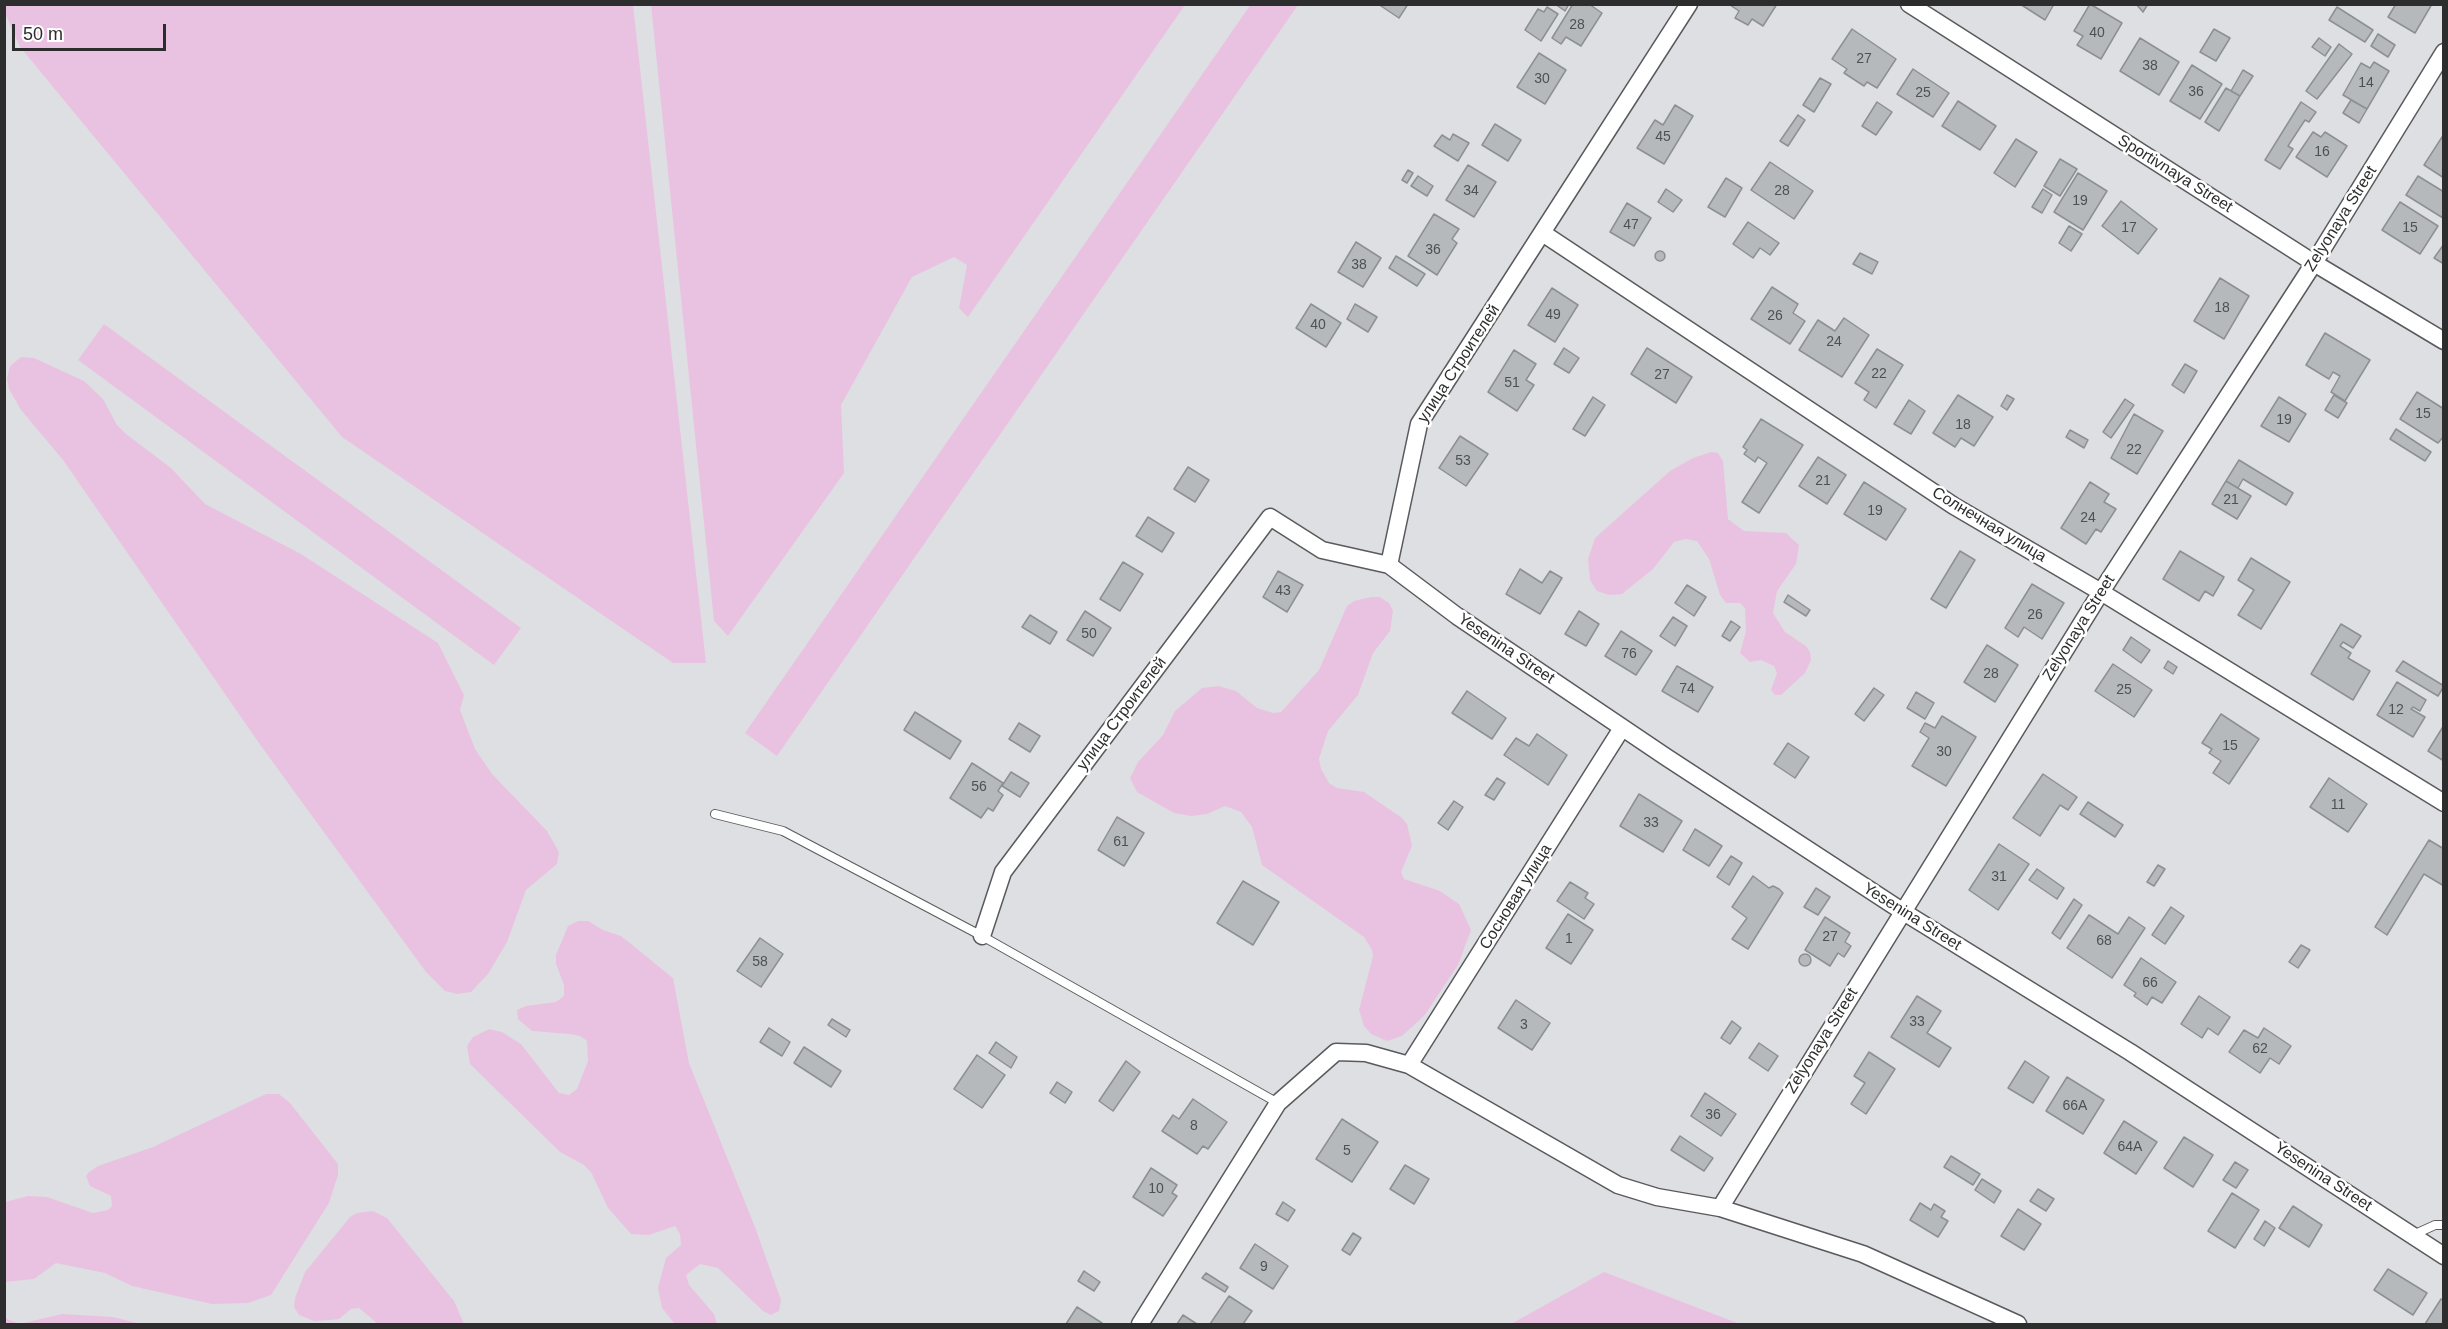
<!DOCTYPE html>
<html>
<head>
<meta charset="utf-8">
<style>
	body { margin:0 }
	#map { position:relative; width:2448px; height:1329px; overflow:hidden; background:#dedfe2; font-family:Arial,sans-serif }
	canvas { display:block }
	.frame { position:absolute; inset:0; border:6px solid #2d2d2e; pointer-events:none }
	.scale { position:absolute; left:12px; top:24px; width:154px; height:27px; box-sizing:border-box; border:3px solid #2d2d2e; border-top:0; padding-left:8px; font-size:18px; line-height:21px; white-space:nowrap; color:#2d2d2e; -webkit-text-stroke:4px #fff; paint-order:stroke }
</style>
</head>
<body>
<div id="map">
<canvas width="2448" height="1329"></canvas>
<div class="frame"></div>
<div class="scale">50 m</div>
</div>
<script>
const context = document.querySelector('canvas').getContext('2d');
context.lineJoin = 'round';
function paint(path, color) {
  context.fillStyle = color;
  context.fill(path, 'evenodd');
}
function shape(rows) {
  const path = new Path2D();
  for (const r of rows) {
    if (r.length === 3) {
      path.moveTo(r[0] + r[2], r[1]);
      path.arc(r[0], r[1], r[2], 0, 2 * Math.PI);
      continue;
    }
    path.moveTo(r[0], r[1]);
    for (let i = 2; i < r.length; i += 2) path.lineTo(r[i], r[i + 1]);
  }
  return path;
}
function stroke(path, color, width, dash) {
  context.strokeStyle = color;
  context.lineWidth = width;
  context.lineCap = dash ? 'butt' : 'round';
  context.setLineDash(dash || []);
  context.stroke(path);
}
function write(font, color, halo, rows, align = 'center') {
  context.font = font + ' Arial,sans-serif';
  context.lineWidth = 5;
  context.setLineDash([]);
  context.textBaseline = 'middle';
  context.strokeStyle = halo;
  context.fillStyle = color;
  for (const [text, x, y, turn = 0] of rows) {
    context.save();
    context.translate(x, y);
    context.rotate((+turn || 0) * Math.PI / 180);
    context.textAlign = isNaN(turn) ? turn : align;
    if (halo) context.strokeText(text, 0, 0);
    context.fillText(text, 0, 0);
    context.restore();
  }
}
paint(shape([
	[1251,4,1298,5,777,756,745,733],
	[4,5,633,5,706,663,673,663,342,437,20,47,5,13],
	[651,5,1185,5,968,317,959,308,967,265,954,257,912,277,841,405,844,473,728,636,714,621],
	[104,324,521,628,494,665,78,360],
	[21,357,34,358,84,381,103,399,117,425,126,434,171,468,205,504,301,554,438,643,464,695,460,710,475,749,492,774,547,831,559,852,557,864,526,890,507,942,488,974,471,992,457,994,445,991,426,972,261,746,63,460,21,410,9,389,7,378,10,366],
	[1711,452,1718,453,1723,461,1728,519,1744,531,1786,533,1799,545,1796,564,1777,591,1773,613,1785,632,1806,646,1810,652,1811,660,1805,673,1781,695,1775,695,1771,690,1777,673,1774,666,1761,660,1750,662,1740,653,1746,631,1745,608,1740,603,1726,603,1720,595,1709,559,1697,541,1686,539,1674,542,1653,569,1622,594,1609,595,1597,591,1590,580,1588,559,1595,538,1670,471,1693,458],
	[1371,597,1380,597,1389,603,1393,611,1390,631,1373,653,1358,695,1328,731,1319,759,1321,769,1329,783,1337,788,1364,792,1402,818,1407,824,1412,846,1401,872,1404,879,1440,891,1459,904,1471,930,1458,965,1424,1016,1402,1036,1387,1041,1371,1034,1364,1026,1359,1010,1373,956,1372,950,1364,937,1262,865,1252,827,1241,812,1225,806,1207,814,1191,816,1174,813,1137,792,1130,778,1138,762,1163,735,1175,711,1202,688,1218,686,1236,691,1257,708,1273,713,1281,712,1319,670,1347,606,1354,601],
	[578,921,588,921,603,930,621,936,673,978,689,1063,755,1227,781,1300,779,1311,771,1315,763,1311,718,1268,700,1264,686,1275,689,1285,714,1314,717,1324,674,1323,662,1308,658,1288,666,1258,681,1245,680,1234,675,1226,649,1235,631,1234,608,1208,591,1172,584,1165,560,1152,470,1064,467,1046,473,1037,489,1029,502,1032,521,1044,559,1093,569,1095,577,1089,588,1061,587,1041,580,1036,569,1034,532,1031,518,1019,517,1010,526,1006,556,1002,564,996,564,985,556,964,556,955,568,926],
	[266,1094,279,1094,290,1103,338,1164,338,1175,329,1203,271,1295,248,1303,212,1304,132,1286,105,1273,56,1263,34,1279,5,1282,5,1202,28,1196,47,1197,93,1213,108,1210,112,1206,111,1196,90,1186,86,1176,89,1172,98,1166,153,1147],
	[373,1211,387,1218,454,1301,464,1324,378,1324,359,1308,351,1309,339,1319,330,1320,314,1321,299,1315,294,1307,295,1298,305,1272,350,1217,357,1213],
	[1604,1272,1740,1324,1511,1324],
	[62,1314,113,1317,141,1324,5,1324,5,1318,19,1324]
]), '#eac2e1');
const building = shape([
	[1378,4,1408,4,1399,18,1378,4],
	[1555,4,1569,4,1565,11,1555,4],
	[1573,4,1589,4,1602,13,1581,46,1566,37,1561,44,1552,38,1573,4],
	[1777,4,1763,26,1752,19,1748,25,1735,18,1739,11,1730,5,1777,4],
	[2020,4,2054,4,2045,20,2020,4],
	[2090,4,2122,23,2101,59,2077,45,2083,36,2074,31,2090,4],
	[2136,4,2148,4,2143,12,2136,4],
	[2396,4,2432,4,2415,33,2388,17,2396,4],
	[1547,7,1558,14,1541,41,1525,30,1538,9,1544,12,1547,7],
	[2337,7,2373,30,2365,42,2329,20,2337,7],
	[1852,29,1896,59,1877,88,1867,82,1864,86,1844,73,1847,69,1832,59,1852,29],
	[2214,29,2230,38,2216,61,2200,52,2214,29],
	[2378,34,2395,45,2388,57,2371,46,2378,34],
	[2140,38,2179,62,2159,95,2120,71,2140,38],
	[2319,38,2331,47,2325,56,2312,47,2319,38],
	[2339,44,2352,54,2317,99,2306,91,2339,44],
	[1539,53,1566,70,1545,104,1517,87,1539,53],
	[2374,62,2389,71,2367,109,2343,95,2361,63,2370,68,2374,62],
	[2192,65,2222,84,2200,119,2170,101,2192,65],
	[1913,69,1949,93,1933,117,1897,94,1913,69],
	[2243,70,2253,76,2240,96,2231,91,2243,70],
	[1820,78,1831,84,1814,112,1803,105,1820,78],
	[2226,88,2240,96,2219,131,2205,122,2226,88],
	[2351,100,2367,109,2359,123,2343,113,2351,100],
	[1958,101,1996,126,1980,150,1942,126,1958,101],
	[1877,102,1892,112,1876,135,1862,126,1877,102],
	[2301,102,2316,112,2309,122,2305,120,2288,146,2293,149,2280,169,2265,160,2301,102],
	[1675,105,1693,116,1664,164,1637,148,1655,120,1663,125,1675,105],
	[1798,115,1805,120,1788,146,1780,141,1798,115],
	[1495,124,1521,140,1508,161,1482,145,1495,124],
	[2313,132,2321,137,2325,132,2347,146,2327,177,2296,157,2313,132],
	[1453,134,1469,143,1458,161,1434,146,1442,135,1450,140,1453,134],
	[2444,134,2444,178,2424,165,2444,134],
	[2016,139,2037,152,2015,187,1994,173,2016,139],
	[2060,159,2077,169,2060,196,2044,186,2060,159],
	[1770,162,1813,191,1794,219,1751,190,1770,162],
	[1468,165,1496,182,1474,217,1446,200,1468,165],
	[1408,170,1413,173,1407,183,1402,180,1408,170],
	[2078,173,2107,191,2083,230,2054,212,2078,173],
	[1418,176,1433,186,1427,196,1411,186,1418,176],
	[2418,176,2444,192,2443,218,2406,195,2418,176],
	[1726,178,1742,188,1725,217,1708,207,1726,178],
	[1666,189,1682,200,1673,212,1658,202,1666,189],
	[2043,189,2052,195,2042,213,2032,207,2043,189],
	[2121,201,2157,229,2138,254,2102,226,2121,201],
	[2400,202,2438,226,2420,254,2382,230,2400,202],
	[1627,203,1651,218,1634,246,1610,232,1627,203],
	[1434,214,1459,229,1452,239,1457,243,1437,275,1408,256,1434,214],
	[1748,222,1779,243,1770,255,1760,248,1753,258,1733,244,1748,222],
	[2069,226,2082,234,2071,251,2059,243,2069,226],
	[1356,242,1381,258,1363,287,1338,272,1356,242],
	[2444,244,2444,264,2434,258,2444,244],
	[1660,256,5],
	[1860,253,1878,262,1872,274,1853,264,1860,253],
	[1396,256,1425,274,1417,286,1389,268,1396,256],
	[2220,278,2249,296,2224,339,2194,321,2220,278],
	[1772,287,1798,304,1793,313,1805,321,1790,344,1751,319,1772,287],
	[1552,288,1578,305,1555,342,1528,325,1552,288],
	[1311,304,1341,323,1326,347,1296,328,1311,304],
	[1355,304,1377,317,1368,332,1347,319,1355,304],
	[1844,318,1869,335,1842,377,1799,350,1818,320,1835,331,1844,318],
	[2325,333,2370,360,2345,401,2331,392,2340,376,2333,372,2329,379,2306,365,2325,333],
	[1564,348,1579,358,1569,373,1554,364,1564,348],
	[1647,348,1692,377,1676,403,1631,374,1647,348],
	[1877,349,1903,365,1876,408,1864,400,1869,392,1855,383,1877,349],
	[1514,350,1536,364,1526,380,1534,385,1517,411,1488,392,1514,350],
	[2185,364,2197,371,2184,393,2172,385,2185,364],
	[2417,392,2444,409,2444,436,2438,443,2400,419,2417,392],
	[1958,395,1993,417,1974,446,1961,438,1955,447,1933,433,1958,395],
	[2007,395,2014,399,2007,410,2001,406,2007,395],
	[2334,395,2347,403,2338,418,2325,410,2334,395],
	[1593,397,1605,405,1585,436,1573,429,1593,397],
	[2279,397,2306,414,2289,442,2261,426,2279,397],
	[2125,399,2134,405,2111,438,2103,432,2125,399],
	[1909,400,1925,411,1911,434,1894,424,1909,400],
	[2134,414,2163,431,2137,474,2111,458,2134,414],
	[1761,419,1803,445,1759,513,1742,502,1767,463,1758,457,1755,462,1744,454,1747,450,1743,447,1761,419],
	[2396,429,2431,452,2425,461,2390,439,2396,429],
	[2070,430,2088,440,2084,448,2066,437,2070,430],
	[1460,436,1488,454,1466,486,1439,468,1460,436],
	[1818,457,1846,475,1827,504,1799,486,1818,457],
	[2239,460,2293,493,2286,505,2243,479,2238,488,2226,481,2239,460],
	[1188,467,1209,480,1195,502,1174,489,1188,467],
	[2226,481,2251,496,2237,519,2212,504,2226,481],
	[1864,482,1906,509,1886,540,1844,514,1864,482],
	[2090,482,2109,494,2104,502,2116,509,2101,532,2096,529,2086,544,2061,528,2090,482],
	[1148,517,1174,533,1162,552,1136,536,1148,517],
	[1960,551,1975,560,1946,608,1931,599,1960,551],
	[2180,551,2224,577,2213,596,2205,591,2199,601,2163,579,2180,551],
	[2251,558,2290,582,2261,629,2238,615,2254,590,2238,580,2251,558],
	[1123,562,1143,574,1120,611,1100,599,1123,562],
	[1520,569,1542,583,1550,571,1562,578,1540,614,1506,594,1520,569],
	[1278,571,1303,585,1287,612,1263,597,1278,571],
	[2032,584,2064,603,2042,639,2024,627,2018,637,2005,628,2032,584],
	[1687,585,1706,597,1694,616,1675,603,1687,585],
	[1788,595,1810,610,1806,616,1784,602,1788,595],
	[1085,611,1111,628,1093,656,1067,640,1085,611],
	[1579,611,1599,624,1586,646,1565,634,1579,611],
	[1030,615,1057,632,1050,644,1022,627,1030,615],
	[1673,617,1687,626,1675,646,1660,636,1673,617],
	[1731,621,1740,627,1730,641,1722,636,1731,621],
	[2341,624,2361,636,2353,648,2343,642,2340,646,2351,653,2348,658,2370,671,2353,700,2311,674,2341,624],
	[1621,631,1652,651,1636,675,1605,656,1621,631],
	[2131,637,2150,650,2141,663,2123,650,2131,637],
	[1987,645,2018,665,1995,702,1964,682,1987,645],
	[2168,661,2177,667,2173,674,2164,668,2168,661],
	[2403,661,2444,686,2438,696,2396,671,2403,661],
	[2113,664,2152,690,2134,717,2095,691,2113,664],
	[1677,666,1713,687,1698,712,1662,691,1677,666],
	[2397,682,2426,700,2420,711,2413,707,2411,709,2425,717,2413,737,2377,715,2397,682],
	[1874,688,1884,695,1864,721,1855,714,1874,688],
	[1467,691,1506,718,1492,739,1452,713,1467,691],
	[1916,692,1934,703,1925,719,1907,708,1916,692],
	[915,712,961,741,950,759,904,730,915,712],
	[2221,714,2259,739,2229,784,2213,773,2221,761,2209,753,2212,749,2202,743,2221,714],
	[1942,716,1976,737,1946,786,1912,766,1929,738,1920,732,1925,723,1935,728,1942,716],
	[1019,723,1040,736,1030,752,1009,739,1019,723],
	[2444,725,2444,761,2428,751,2444,725],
	[1537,734,1567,755,1548,785,1504,755,1516,738,1529,746,1537,734],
	[1788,743,1809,757,1795,778,1774,764,1788,743],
	[972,763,1003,783,998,791,1003,795,993,811,988,808,981,818,950,798,972,763],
	[1011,772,1029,783,1020,797,1002,786,1011,772],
	[2043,774,2077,797,2068,810,2060,805,2040,836,2013,818,2043,774],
	[1497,778,1505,783,1494,800,1485,795,1497,778],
	[2329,778,2367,804,2348,832,2310,807,2329,778],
	[1639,794,1682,821,1663,852,1620,826,1639,794],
	[1454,801,1463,807,1448,830,1438,823,1454,801],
	[2088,802,2123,825,2115,837,2080,814,2088,802],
	[1117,817,1144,833,1124,866,1098,850,1117,817],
	[1695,829,1722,846,1709,866,1683,850,1695,829],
	[2429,840,2444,849,2444,886,2424,874,2387,935,2375,927,2429,840],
	[1999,844,2029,864,1998,910,1969,890,1999,844],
	[1731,856,1742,863,1729,885,1717,877,1731,856],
	[2158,865,2165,869,2154,886,2147,882,2158,865],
	[2037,869,2064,888,2057,899,2029,880,2037,869],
	[1753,876,1769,888,1773,886,1779,889,1783,893,1748,949,1732,939,1747,918,1732,907,1753,876],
	[1243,881,1279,902,1253,945,1217,923,1243,881],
	[1570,882,1588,893,1585,898,1594,904,1584,919,1557,901,1570,882],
	[1816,888,1830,897,1818,915,1804,907,1816,888],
	[2074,899,2082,905,2060,939,2052,933,2074,899],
	[2171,907,2184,916,2165,944,2152,935,2171,907],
	[1568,914,1593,930,1571,964,1546,948,1568,914],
	[2089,915,2118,934,2129,917,2145,928,2112,978,2067,948,2089,915],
	[1825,917,1850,933,1845,942,1851,946,1844,957,1838,953,1830,966,1805,950,1825,917],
	[760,938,783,954,761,987,737,971,760,938],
	[2301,945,2310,950,2298,968,2289,962,2301,945],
	[1805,960,6],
	[2141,958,2176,982,2162,1003,2152,997,2147,1005,2134,996,2136,993,2124,985,2141,958],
	[1917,996,1941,1011,1927,1033,1951,1048,1939,1067,1891,1037,1917,996],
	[2199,996,2230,1017,2218,1035,2208,1028,2202,1038,2181,1024,2199,996],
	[1516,1000,1550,1023,1532,1050,1498,1028,1516,1000],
	[832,1019,850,1030,846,1037,828,1025,832,1019],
	[1732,1021,1741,1028,1730,1044,1721,1038,1732,1021],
	[769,1028,790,1042,782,1056,760,1042,769,1028],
	[2264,1028,2291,1046,2279,1064,2270,1058,2260,1073,2229,1052,2244,1030,2258,1038,2264,1028],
	[996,1042,1017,1057,1011,1068,989,1053,996,1042],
	[1759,1043,1778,1056,1768,1071,1749,1058,1759,1043],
	[804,1047,841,1071,831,1087,794,1063,804,1047],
	[1869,1052,1895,1069,1866,1114,1851,1104,1865,1083,1854,1076,1869,1052],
	[977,1055,1005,1075,982,1108,954,1089,977,1055],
	[1126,1061,1140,1072,1113,1111,1099,1101,1126,1061],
	[2025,1061,2049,1077,2033,1103,2008,1088,2025,1061],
	[2067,1077,2104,1100,2083,1134,2046,1111,2067,1077],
	[1057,1082,1072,1092,1065,1103,1050,1093,1057,1082],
	[1705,1093,1736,1114,1721,1136,1691,1116,1705,1093],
	[1193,1099,1227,1122,1208,1149,1203,1146,1197,1154,1162,1131,1173,1115,1179,1119,1193,1099],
	[1342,1119,1378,1142,1352,1182,1316,1159,1342,1119],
	[2124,1121,2157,1142,2136,1174,2104,1153,2124,1121],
	[1680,1136,1713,1158,1704,1171,1671,1150,1680,1136],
	[2184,1137,2213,1155,2193,1187,2164,1168,2184,1137],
	[1951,1156,1980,1174,1973,1185,1944,1167,1951,1156],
	[2235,1162,2248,1170,2236,1188,2223,1180,2235,1162],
	[1405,1165,1429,1179,1414,1204,1390,1189,1405,1165],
	[1151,1168,1177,1185,1172,1193,1177,1196,1163,1216,1133,1197,1151,1168],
	[1982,1179,2001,1191,1994,1203,1975,1190,1982,1179],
	[2038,1189,2054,1199,2046,1211,2030,1201,2038,1189],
	[2232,1193,2259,1210,2235,1248,2208,1231,2232,1193],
	[1283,1202,1295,1210,1288,1221,1276,1214,1283,1202],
	[1920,1203,1931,1210,1934,1204,1945,1211,1941,1217,1948,1221,1938,1237,1910,1220,1920,1203],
	[2293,1206,2322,1225,2309,1247,2279,1228,2293,1206],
	[2018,1209,2041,1224,2024,1250,2001,1236,2018,1209],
	[2265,1221,2275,1228,2264,1246,2254,1239,2265,1221],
	[1353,1233,1361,1238,1350,1255,1342,1250,1353,1233],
	[1255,1244,1288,1266,1273,1289,1240,1268,1255,1244],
	[2388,1269,2427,1293,2413,1315,2374,1290,2388,1269],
	[1084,1271,1100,1282,1094,1291,1078,1281,1084,1271],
	[1206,1273,1228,1287,1225,1292,1202,1278,1206,1273],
	[1229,1296,1252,1311,1243,1324,1210,1324,1229,1296],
	[2441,1299,2444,1301,2444,1324,2425,1324,2441,1299],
	[1077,1307,1102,1323,1101,1324,1066,1324,1077,1307],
	[1183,1315,1197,1324,1177,1324,1183,1315]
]);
paint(building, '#b6b9bb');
stroke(building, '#8d9092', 1.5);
const service = shape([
	[715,814,783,831,982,936,1278,1103],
	[2413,1235,2435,1225,2444,1225]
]);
const minor = shape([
	[1909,4,2314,263,2444,341],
	[1544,234,1954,506,2101,592,2444,803],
	[1389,565,1457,616,1666,757,1902,911,2130,1052,2444,1256],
	[982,936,1003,872,1270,517,1322,550,1389,565,1419,424,1689,4],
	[1409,1065,1622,728],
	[1720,1208,2101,592,2314,263,2444,52],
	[1140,1324,1278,1103,1336,1052,1366,1053,1409,1065,1618,1185,1657,1197,1720,1208,1863,1254,2018,1324]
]);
stroke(service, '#595a5d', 10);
stroke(minor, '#595a5d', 19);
stroke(service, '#fff', 8);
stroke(minor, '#fff', 16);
write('14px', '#4f5051', null, [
	["28",1577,25],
	["40",2097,33],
	["27",1864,59],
	["38",2150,66],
	["30",1542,79],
	["14",2366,83],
	["36",2196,92],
	["25",1923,93],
	["45",1663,137],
	["16",2322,152],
	["34",1471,191],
	["28",1782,191],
	["19",2080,201],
	["47",1631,225],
	["17",2129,228],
	["15",2410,228],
	["36",1433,250],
	["38",1359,265],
	["18",2222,308],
	["49",1553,315],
	["26",1775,316],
	["40",1318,325],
	["24",1834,342],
	["22",1879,374],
	["27",1662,375],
	["51",1512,383],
	["15",2423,414],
	["19",2284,420],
	["18",1963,425],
	["22",2134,450],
	["53",1463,461],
	["21",1823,481],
	["21",2231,500],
	["19",1875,511],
	["24",2088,518],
	["43",1283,591],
	["26",2035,615],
	["50",1089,634],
	["76",1629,654],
	["28",1991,674],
	["74",1687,689],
	["25",2124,690],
	["12",2396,710],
	["15",2230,746],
	["30",1944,752],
	["56",979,787],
	["11",2338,805],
	["33",1651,823],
	["61",1121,842],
	["31",1999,877],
	["27",1830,937],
	["1",1569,939],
	["68",2104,941],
	["58",760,962],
	["66",2150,983],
	["33",1917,1022],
	["3",1524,1025],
	["62",2260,1049],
	["66А",2075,1106],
	["36",1713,1115],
	["8",1194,1126],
	["64А",2130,1147],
	["5",1347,1151],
	["10",1156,1189],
	["9",1264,1267]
]);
write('16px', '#2d2d2e', '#fff', [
	["Sportivnaya Street",2175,174,32],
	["Zelyonaya Street",2341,219,-58],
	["улица Строителей",1459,364,-57],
	["Солнечная улица",1989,525,31],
	["Zelyonaya Street",2079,628,-58],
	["Yesenina Street",1506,649,34],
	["улица Строителей",1122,714,-53],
	["Сосновая улица",1516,897,-58],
	["Yesenina Street",1912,917,32],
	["Zelyonaya Street",1822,1041,-58],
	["Yesenina Street",2323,1177,33]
]);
</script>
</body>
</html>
